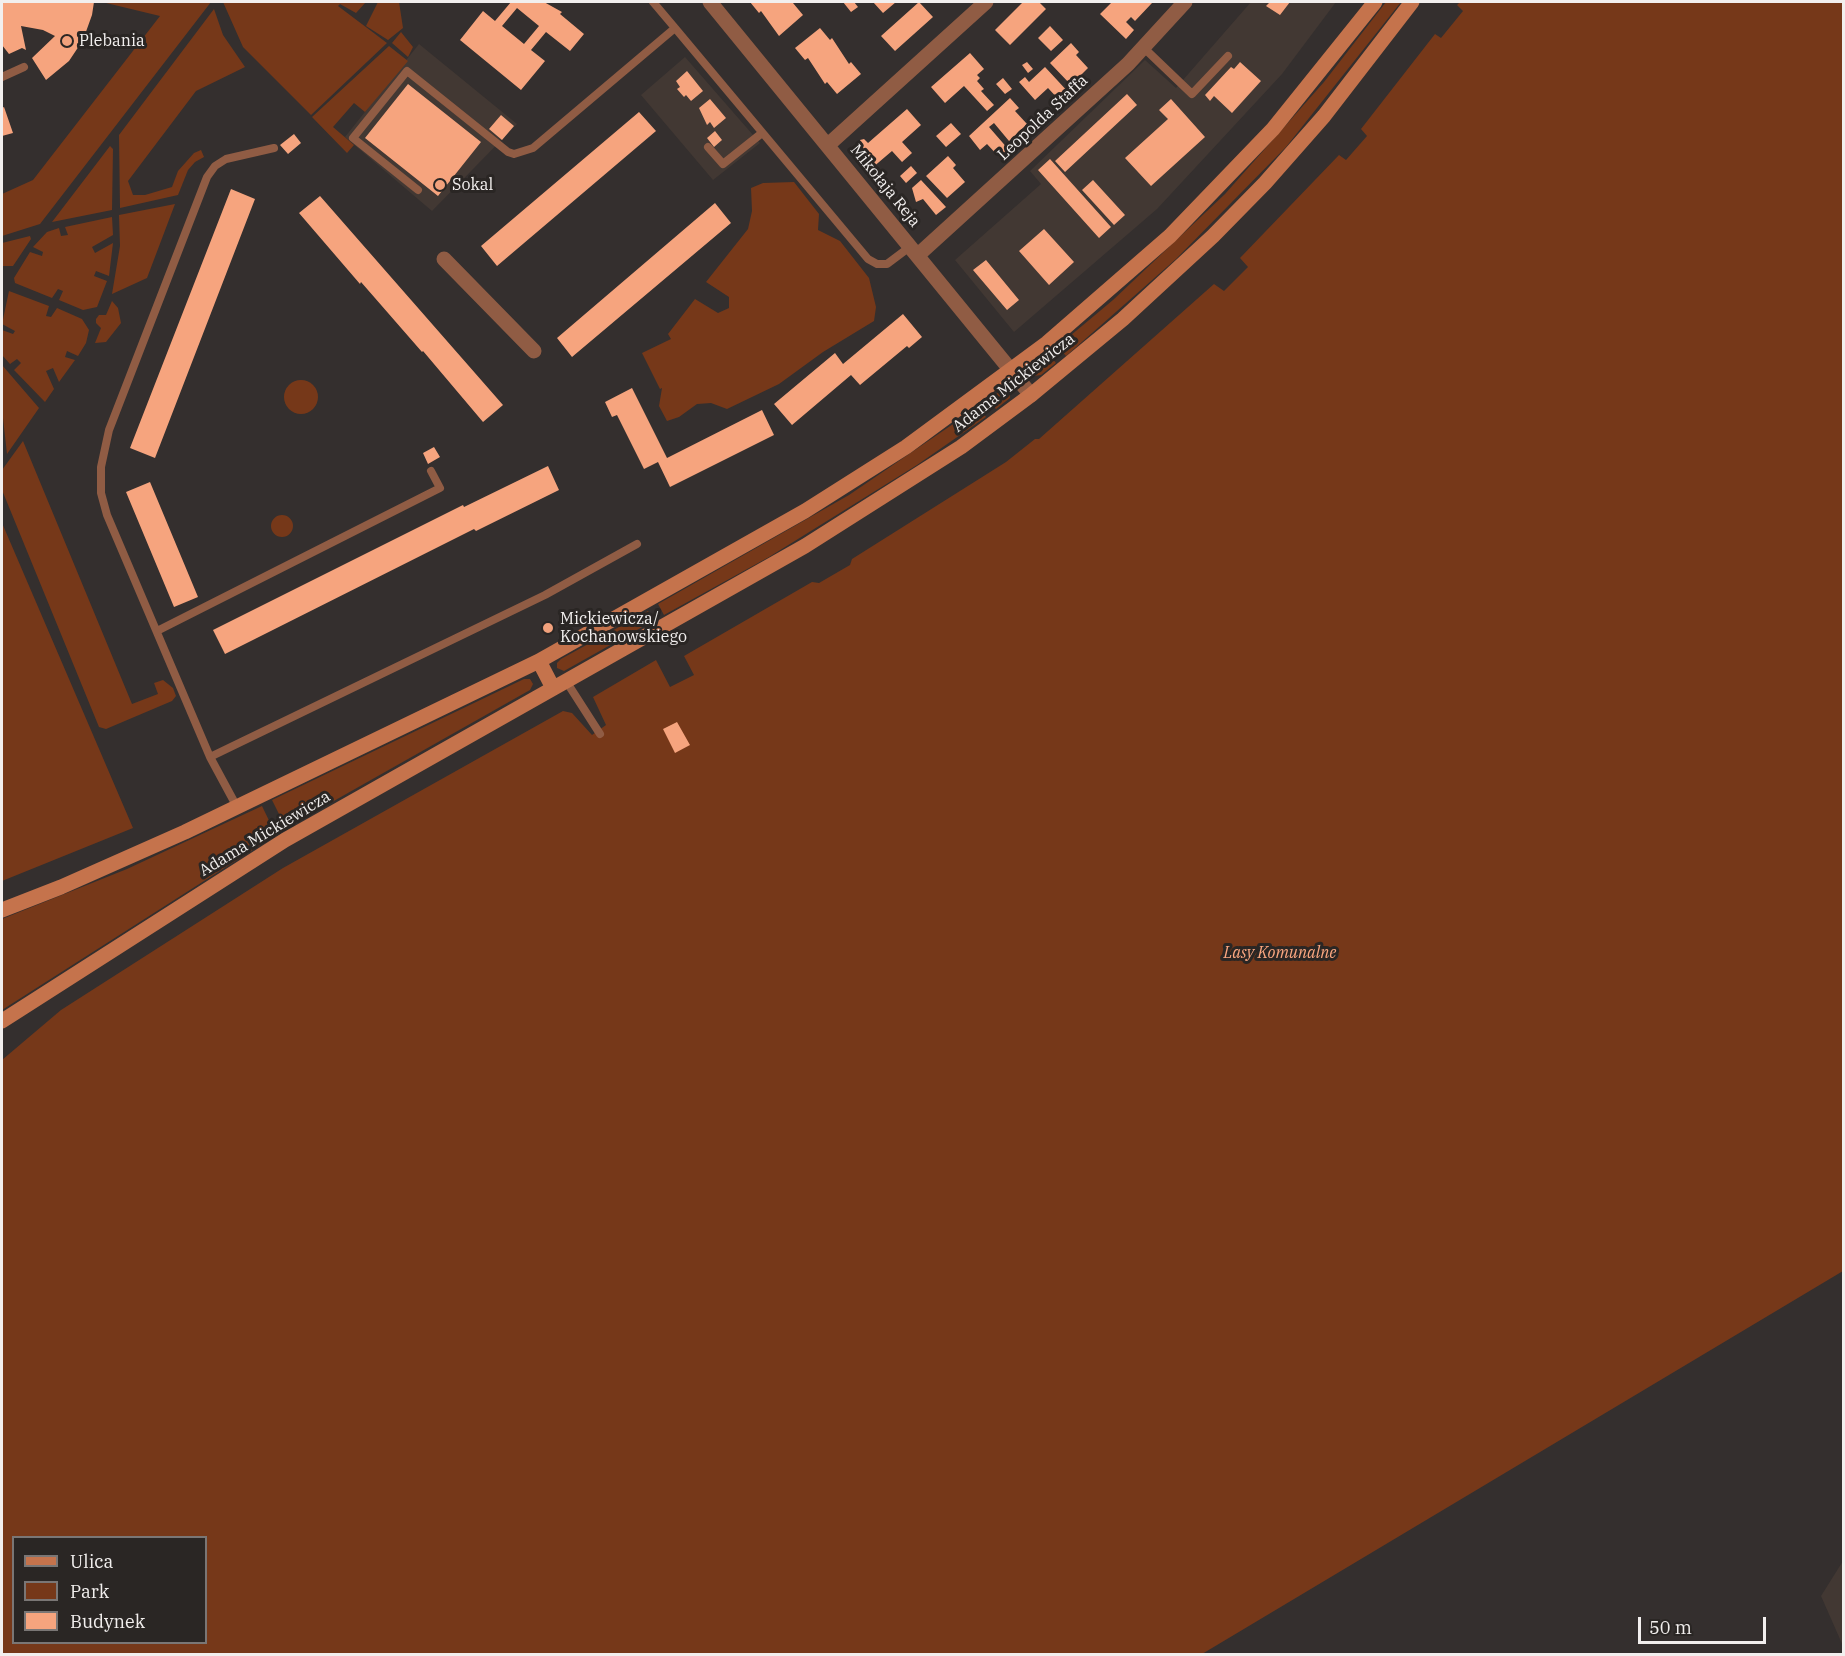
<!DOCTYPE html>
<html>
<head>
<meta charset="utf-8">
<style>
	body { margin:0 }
	#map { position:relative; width:1845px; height:1656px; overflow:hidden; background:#342f2e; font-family:"IBM Plex Serif",serif }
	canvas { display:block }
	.frame { position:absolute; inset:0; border:3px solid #f2efee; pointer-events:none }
	.legend { position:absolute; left:12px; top:1536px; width:195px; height:108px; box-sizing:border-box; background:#2a2624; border:2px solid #7a7675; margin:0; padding:8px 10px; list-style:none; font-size:18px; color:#f2efee }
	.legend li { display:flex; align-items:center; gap:12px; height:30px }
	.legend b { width:30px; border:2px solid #7a7675 }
	.scale { position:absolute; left:1638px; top:1617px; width:128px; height:27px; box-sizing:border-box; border:3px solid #f2efee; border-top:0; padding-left:8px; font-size:18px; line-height:21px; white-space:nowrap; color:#f2efee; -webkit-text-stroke:4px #2a2624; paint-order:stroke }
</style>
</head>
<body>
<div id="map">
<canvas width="1845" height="1656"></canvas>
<div class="frame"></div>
<ul class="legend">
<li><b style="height:8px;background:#c5734c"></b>Ulica</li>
<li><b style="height:16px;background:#763819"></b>Park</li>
<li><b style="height:16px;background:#f6a47e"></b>Budynek</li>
</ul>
<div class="scale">50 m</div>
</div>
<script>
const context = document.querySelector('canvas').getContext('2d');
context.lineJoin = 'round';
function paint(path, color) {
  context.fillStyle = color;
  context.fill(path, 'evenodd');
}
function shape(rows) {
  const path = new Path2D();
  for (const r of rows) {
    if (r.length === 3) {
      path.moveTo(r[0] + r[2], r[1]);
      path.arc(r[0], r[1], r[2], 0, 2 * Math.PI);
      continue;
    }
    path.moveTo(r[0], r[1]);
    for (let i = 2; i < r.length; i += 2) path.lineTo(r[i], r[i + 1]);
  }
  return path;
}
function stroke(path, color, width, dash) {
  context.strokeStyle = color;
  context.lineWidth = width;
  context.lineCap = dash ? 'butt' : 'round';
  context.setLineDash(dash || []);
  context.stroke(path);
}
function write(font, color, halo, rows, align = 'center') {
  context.font = font + ' "IBM Plex Serif",serif';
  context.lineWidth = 6;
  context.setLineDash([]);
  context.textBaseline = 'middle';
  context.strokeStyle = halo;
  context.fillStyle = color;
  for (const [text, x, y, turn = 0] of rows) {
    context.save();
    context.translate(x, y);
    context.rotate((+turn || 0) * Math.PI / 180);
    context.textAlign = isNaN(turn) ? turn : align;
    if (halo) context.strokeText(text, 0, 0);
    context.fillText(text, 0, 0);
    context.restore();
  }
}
paint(shape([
	[1251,2,1336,2,1282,74,1157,209,1014,332,955,260,1041,184,1030,171,1145,60,1176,88],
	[419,44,517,124,432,211,345,137],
	[685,57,760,143,713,180,641,95],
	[1843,1561,1843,1646,1821,1596]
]), '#423833');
paint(shape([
	[102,2,211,2,40,224,2,236,2,194,33,180,160,16],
	[223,2,366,2,356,13,340,4,338,6,387,43,311,115,243,47],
	[378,2,399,2,403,28,388,40,366,26],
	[1386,2,1401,2,1286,147,1176,259,1066,356,1058,346,1113,300,1225,194,1324,82],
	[1460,2,1843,2,1843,1271,1202,1654,2,1654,2,1060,61,1010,283,868,563,711,572,713,592,735,606,725,593,697,656,660,670,687,694,675,684,656,812,582,819,583,850,565,852,559,1006,462,1035,439,1039,439,1214,284,1224,291,1248,267,1240,258,1339,155,1346,160,1367,136,1361,129,1435,34,1441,38,1463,11,1457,5],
	[14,1538,206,1538,206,1642,14,1642],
	[214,9,223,35,245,67,196,91,128,181,133,195,145,195,172,187,178,171,194,153,201,150,204,157,195,162,188,170,178,195,120,208,119,135],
	[401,32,413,47,408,57,392,43],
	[389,46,408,61,365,112,354,103,333,127,354,145,347,153,312,117],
	[110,146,113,149,112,210,52,222],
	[794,182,819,214,818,230,840,241,869,278,876,307,874,321,823,352,779,384,727,409,711,403,697,404,679,417,667,421,659,406,662,388,660,389,642,353,671,339,668,334,695,299,718,313,729,308,729,297,706,282,748,229,752,211,751,188,763,183],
	[175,204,147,278,112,294,120,246,119,215],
	[112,217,113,235,92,247,95,253,113,243,109,276,96,271,94,276,107,281,97,307,83,310,59,300,63,291,58,289,52,298,15,283,14,278,30,252,42,256,43,252,33,247,47,232,59,228,61,236,68,235,65,227],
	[30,236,31,239,13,266,2,266,2,243],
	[9,291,49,306,46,316,51,317,57,308,82,319,89,330,86,343,78,356,67,351,65,357,75,360,59,382,53,368,46,371,54,389,45,402,14,370,21,363,17,359,10,364,2,355,2,330,13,334,15,331,2,324],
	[112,301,118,308,121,323,106,342,95,343,101,328,96,323,96,319,99,315,106,315],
	[1048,353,1056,363,1041,375,1034,376,1033,366],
	[2,365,39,408,7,454,2,409],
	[301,397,17],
	[1003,389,1009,391,1010,398,996,409,988,400],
	[978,407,986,417,917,465,769,557,664,615,658,604,849,495],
	[23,441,132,704,158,694,154,683,163,680,173,688,176,696,172,701,106,729,99,727,2,490,2,470],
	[282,526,11],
	[2,523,133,828,2,881],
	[648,611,653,621,564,671,557,668,557,663,561,659],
	[524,679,530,679,533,684,530,690,286,828,272,800],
	[262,806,276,835,2,1010,2,919,127,869]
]), '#763819');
paint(shape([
	[2,2,94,2,92,15,83,40,69,61,46,80,32,58,55,36,43,30,21,26,26,50,22,48,9,54,2,45],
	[511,2,544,2,562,12,560,14,584,34,570,51,546,32,531,50,545,61,521,90,460,40,483,11,495,21],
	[517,8,539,26,524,44,502,26],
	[750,2,795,2,793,3,803,15,779,36,761,11,759,13],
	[843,2,854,2,858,7,851,12],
	[873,2,896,2,883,13],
	[919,2,933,17,895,51,881,36],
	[1023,2,1039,2,1046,9,1010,45,995,30],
	[1112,2,1152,3,1135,21,1131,17,1126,22,1134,30,1126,39,1100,14],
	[1270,2,1290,2,1280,15,1266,6],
	[1050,26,1063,40,1051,51,1038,38],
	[820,28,830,40,832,38,849,64,851,62,861,74,837,94,827,82,825,84,808,58,805,60,795,48],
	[1071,43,1079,52,1076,55,1088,68,1071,85,1050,63],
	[970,53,984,69,977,75,980,78,977,81,984,89,981,91,994,105,987,111,964,86,945,103,931,87],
	[1027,62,1033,69,1028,73,1022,65],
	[1240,62,1261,81,1232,113,1214,96,1210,101,1205,95,1231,67,1234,69],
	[1045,67,1070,94,1061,102,1048,88,1035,100,1019,82,1025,77,1029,82],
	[687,71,703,91,691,101,686,95,684,97,677,89,680,87,676,81],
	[1003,78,1012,89,1005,94,996,84],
	[408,84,481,142,438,196,365,138],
	[1127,94,1137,105,1065,172,1055,161],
	[1010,98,1019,108,1015,111,1027,124,1009,141,994,123,989,127,1009,150,1000,158,987,144,980,150,969,136],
	[710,99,726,118,714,128,710,122,707,125,699,108],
	[1171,99,1205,137,1151,186,1125,158,1168,119,1159,110],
	[4,107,13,133,2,136,2,108],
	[907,109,921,125,902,142,912,153,902,162,892,151,872,168,859,157,860,140,864,139,868,143],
	[639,112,656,131,497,266,481,246],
	[501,115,514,126,502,140,489,129],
	[951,123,961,134,946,147,936,136],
	[715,131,722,140,714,147,707,138],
	[294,134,301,143,288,154,280,145],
	[948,156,956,165,953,168,965,182,947,198,926,176],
	[1050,159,1111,227,1099,238,1038,170],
	[911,166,917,173,906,183,900,176],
	[921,180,946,207,936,215,923,199,916,202,912,188],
	[1093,180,1125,215,1114,225,1082,190],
	[231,189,255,199,155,458,130,448],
	[320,196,503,405,483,422,423,351,422,352,361,282,360,284,299,213],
	[715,203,731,223,572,357,557,338],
	[1044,229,1074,262,1049,285,1019,251],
	[986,260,1019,300,1007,310,973,270],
	[903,314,922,337,909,348,907,346,860,385,851,375,792,425,774,404,835,353,843,364],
	[632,388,667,458,762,410,774,435,670,487,658,462,644,469,617,415,612,417,605,402],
	[434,447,440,457,428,464,423,453],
	[548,466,559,490,476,531,474,529,225,654,213,630,463,505,464,507],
	[150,482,198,597,174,607,126,492],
	[677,722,690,745,675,753,663,729]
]), '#f6a47e');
stroke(shape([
	[653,2,675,28],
	[1144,48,1192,94,1228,56],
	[2,77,24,67],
	[708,147,723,164,762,133],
	[418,190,353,138,407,71,508,152,514,154,533,148,675,28,868,259,877,264,887,264,911,246],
	[157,631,440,488,431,471],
	[566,681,600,734],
	[210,757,545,595,637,544],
	[237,807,210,757,107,515,101,493,101,467,109,430,207,177,215,166,226,159,274,148]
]), '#905c44', 8);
stroke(shape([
	[710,2,1031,395],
	[828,145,986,2],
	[918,255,1128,64,1185,2],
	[444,259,534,351]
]), '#905c44', 15);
stroke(shape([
	[539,661,553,688],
	[2,910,61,887,185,832,539,661,805,511,906,447,1047,343,1170,236,1273,129,1375,2],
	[2,1021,285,840,805,546,961,447,1031,395,1123,319,1213,236,1265,183,1324,116,1412,2]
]), '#c5734c', 15);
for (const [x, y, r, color] of [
	[67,41,6,"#f1a17c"],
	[440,185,6,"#f1a17c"],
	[548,628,6,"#f1a17c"]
]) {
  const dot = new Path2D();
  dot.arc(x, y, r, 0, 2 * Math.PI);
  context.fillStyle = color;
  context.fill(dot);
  stroke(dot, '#2a2624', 2);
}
write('16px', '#f2efee', '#2a2624', [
	["Plebania",79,41],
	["Sokal",452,185],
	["Mickiewicza/",560,619],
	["Kochanowskiego",560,637]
], 'left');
write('16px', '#f2efee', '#2a2624', [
	["Leopolda Staffa",1043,118,-43],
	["Mikołaja Reja",885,186,51],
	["Adama Mickiewicza",1014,383,-38],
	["Adama Mickiewicza",265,834,-31]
]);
write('italic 16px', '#fba780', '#2a2624', [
	["Lasy Komunalne",1280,953]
]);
</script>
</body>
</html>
